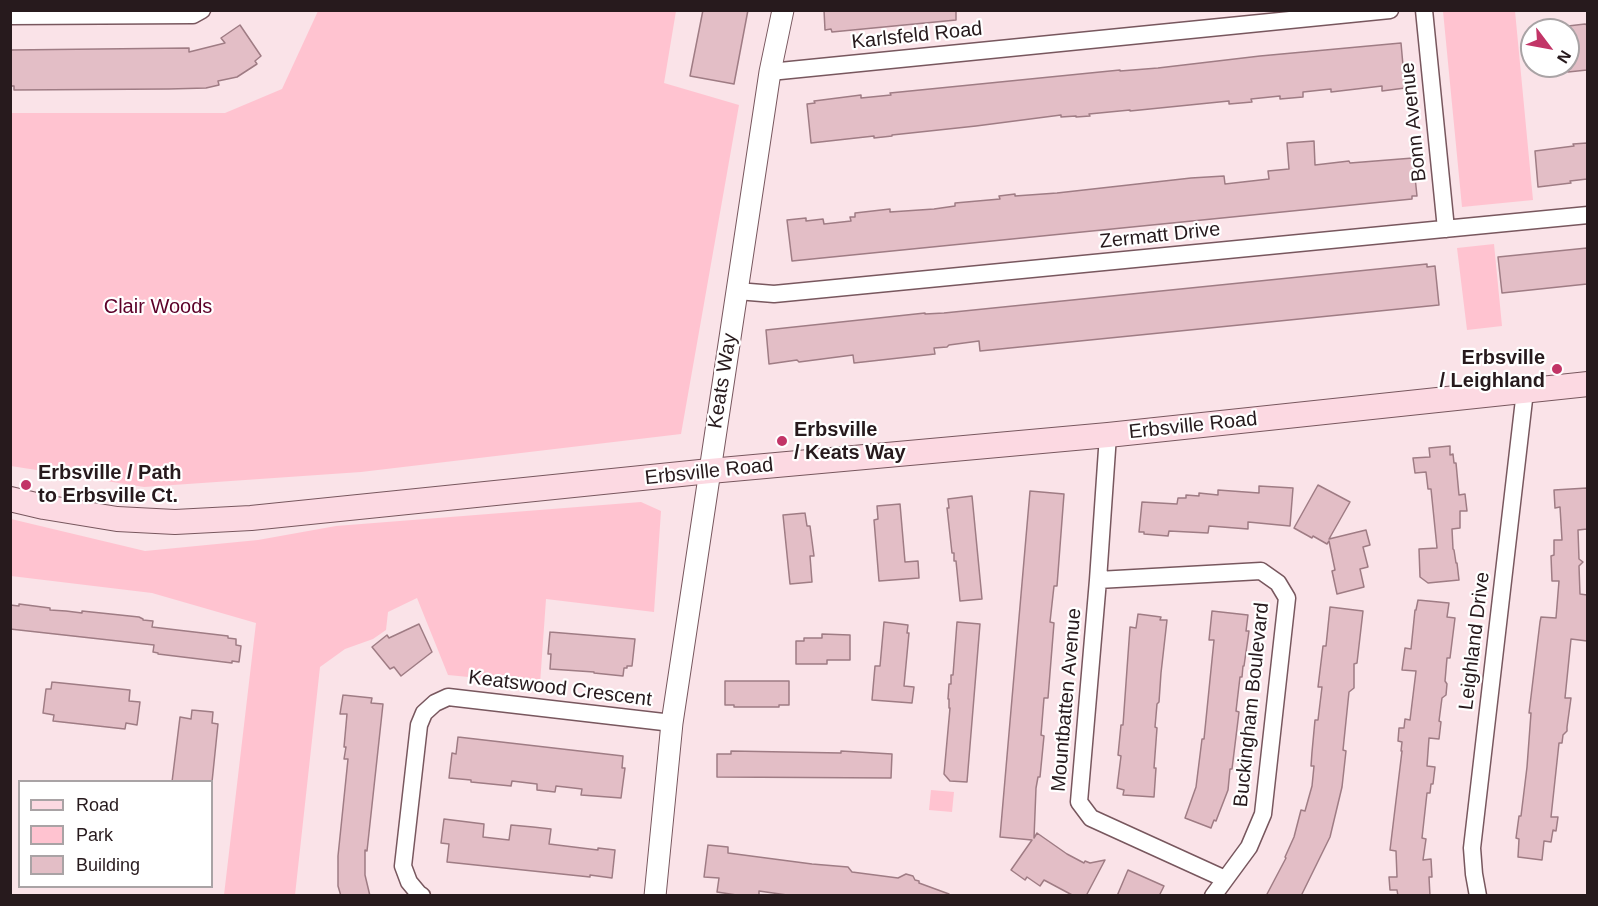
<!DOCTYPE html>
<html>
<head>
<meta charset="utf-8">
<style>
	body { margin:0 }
	#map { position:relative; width:1598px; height:906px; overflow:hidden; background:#fae3e8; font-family:Helvetica,sans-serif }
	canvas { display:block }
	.frame { position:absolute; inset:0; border:12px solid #271a1d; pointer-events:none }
	.legend { position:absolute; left:18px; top:780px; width:195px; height:108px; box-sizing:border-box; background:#fff; border:2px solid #a9a3a5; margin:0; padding:8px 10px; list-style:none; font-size:18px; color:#271a1d }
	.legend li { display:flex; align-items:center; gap:12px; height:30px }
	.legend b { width:30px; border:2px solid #a9a3a5 }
	.north { position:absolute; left:1520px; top:18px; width:60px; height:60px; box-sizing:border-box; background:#fff; border:2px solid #a9a3a5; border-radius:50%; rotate:122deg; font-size:16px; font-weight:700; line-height:24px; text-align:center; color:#271a1d }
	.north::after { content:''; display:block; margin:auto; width:21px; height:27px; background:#c23567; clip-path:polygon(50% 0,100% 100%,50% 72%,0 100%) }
</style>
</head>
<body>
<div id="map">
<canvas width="1598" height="906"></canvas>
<div class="frame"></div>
<ul class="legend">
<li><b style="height:8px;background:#fcd9e2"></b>Road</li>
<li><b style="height:16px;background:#ffc3d0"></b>Park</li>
<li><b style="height:16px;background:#e3bec6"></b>Building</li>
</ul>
<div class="north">N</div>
</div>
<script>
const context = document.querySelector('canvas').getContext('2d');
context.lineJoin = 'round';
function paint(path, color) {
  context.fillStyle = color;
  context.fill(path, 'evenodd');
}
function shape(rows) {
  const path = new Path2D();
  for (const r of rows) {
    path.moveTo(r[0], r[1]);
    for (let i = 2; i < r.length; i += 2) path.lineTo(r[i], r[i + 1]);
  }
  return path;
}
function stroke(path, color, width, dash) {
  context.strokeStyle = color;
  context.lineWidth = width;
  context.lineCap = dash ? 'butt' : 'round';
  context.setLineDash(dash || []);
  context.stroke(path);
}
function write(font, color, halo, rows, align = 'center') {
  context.font = font + ' Helvetica,sans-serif';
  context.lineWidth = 4.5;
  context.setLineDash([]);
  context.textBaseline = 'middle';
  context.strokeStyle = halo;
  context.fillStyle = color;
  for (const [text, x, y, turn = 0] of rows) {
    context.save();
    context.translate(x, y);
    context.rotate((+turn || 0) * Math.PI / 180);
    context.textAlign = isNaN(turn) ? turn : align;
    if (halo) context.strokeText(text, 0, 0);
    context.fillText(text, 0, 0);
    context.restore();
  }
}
paint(shape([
	[318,11,676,11,664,83,739,105,681,434,361,472,144,487,11,466,11,113,225,113,282,89],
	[1443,11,1515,11,1533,200,1462,207],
	[1494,244,1502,326,1467,330,1457,248],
	[641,502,661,511,654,612,546,599,540,684,448,675,417,598,388,612,386,630,373,639,345,649,320,667,295,895,224,895,256,623,152,593,11,576,11,519,145,551,258,540,336,526],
	[931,790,954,792,952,812,929,810]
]), '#ffc3d0');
const building = shape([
	[703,10,748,10,734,84,690,76,703,10],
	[824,10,956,10,956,20,832,32,831,29,825,30,824,10],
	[1585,24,1587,25,1587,70,1568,72,1568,26,1585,24],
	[240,25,261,56,255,61,257,64,237,77,218,81,219,85,206,88,169,89,14,90,14,86,10,86,10,50,189,48,189,52,225,43,221,38,240,25],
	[1401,43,1405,88,1382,91,1382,86,1331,92,1331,89,1303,92,1303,97,1280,99,1280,96,1251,99,1252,102,1229,104,1229,101,1130,111,1130,110,1089,114,1090,116,1076,117,1076,116,1061,117,1061,115,976,126,892,135,892,136,874,138,874,136,811,143,807,104,815,103,814,101,861,95,861,98,891,95,890,93,1120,70,1120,71,1158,68,1260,56,1401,43],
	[1314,141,1315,165,1349,161,1350,163,1413,158,1417,196,1412,196,1412,199,792,261,787,220,806,218,806,221,823,219,824,224,851,221,850,217,855,217,855,213,890,209,890,212,934,209,955,206,955,203,1000,199,999,196,1015,194,1015,196,1057,193,1191,178,1224,176,1225,184,1269,179,1268,171,1289,169,1287,143,1314,141],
	[1587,143,1587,179,1570,181,1571,183,1538,187,1535,151,1574,146,1573,144,1587,143],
	[1587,248,1587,284,1502,293,1498,257,1587,248],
	[1427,264,1427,267,1435,266,1439,305,980,351,979,341,949,345,947,347,934,348,935,354,854,363,853,355,799,362,797,360,769,364,766,330,925,313,925,314,944,313,1427,264],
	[1450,446,1450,455,1453,454,1454,463,1456,463,1459,495,1465,494,1467,511,1460,511,1460,528,1452,529,1453,549,1454,550,1456,563,1457,563,1459,580,1428,583,1420,577,1419,549,1437,548,1431,489,1428,489,1426,472,1415,473,1413,458,1430,457,1429,448,1450,446],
	[1318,485,1350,502,1329,539,1366,530,1370,545,1363,547,1368,567,1360,569,1364,587,1337,594,1332,571,1335,570,1329,541,1327,544,1313,536,1312,538,1294,528,1318,485],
	[1259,486,1293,488,1290,526,1248,522,1248,529,1209,526,1208,533,1169,531,1168,536,1144,534,1144,532,1139,532,1142,502,1177,504,1178,498,1186,498,1186,495,1199,496,1199,493,1218,495,1218,490,1259,493,1259,486],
	[1587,488,1587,529,1578,530,1579,559,1583,562,1579,566,1580,594,1587,595,1587,641,1571,639,1565,698,1571,698,1567,727,1567,731,1563,735,1562,743,1559,743,1551,817,1558,817,1556,831,1553,830,1551,842,1544,841,1542,860,1518,857,1519,839,1516,838,1519,816,1521,816,1527,767,1531,713,1529,713,1540,622,1541,617,1556,618,1559,581,1552,581,1551,556,1554,555,1554,540,1562,540,1560,507,1555,508,1554,490,1587,488],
	[1030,491,1064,494,1057,586,1054,586,1050,622,1054,623,1048,698,1044,698,1041,735,1044,736,1040,777,1038,777,1036,788,1034,838,1037,833,1067,854,1084,863,1085,861,1090,863,1105,860,1086,896,1074,896,1044,880,1040,886,1027,877,1025,880,1011,870,1032,840,1000,837,1030,491],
	[972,496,982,599,960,601,956,561,954,561,954,553,952,553,947,508,949,508,948,499,972,496],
	[900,504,905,562,918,561,919,578,879,581,874,520,878,519,877,506,900,504],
	[805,513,807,526,810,526,814,556,810,556,812,582,790,584,783,515,805,513],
	[1418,600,1449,603,1447,617,1455,618,1450,658,1447,658,1445,681,1447,684,1446,695,1442,698,1439,721,1441,722,1439,739,1429,738,1427,766,1435,767,1433,784,1431,784,1430,793,1427,793,1422,838,1426,839,1423,860,1431,859,1432,877,1429,877,1430,896,1398,896,1397,890,1390,890,1389,877,1397,877,1396,851,1390,850,1402,751,1401,751,1402,742,1398,741,1399,728,1404,728,1405,719,1410,720,1416,671,1402,670,1405,648,1411,649,1415,610,1416,610,1418,600],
	[19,604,50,608,50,610,66,611,82,613,82,611,139,617,143,619,143,620,153,621,152,627,228,636,228,638,236,639,236,645,241,646,239,662,232,661,232,663,158,654,158,653,153,652,154,645,10,629,10,605,19,606,19,604],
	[1330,607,1363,611,1357,663,1354,664,1354,688,1349,692,1343,750,1346,751,1342,787,1330,837,1301,896,1266,896,1286,858,1285,857,1294,837,1301,810,1305,811,1312,786,1314,766,1311,766,1312,752,1315,720,1318,720,1322,687,1318,687,1323,646,1326,646,1330,607],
	[1212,611,1248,615,1246,631,1249,631,1244,666,1243,666,1242,677,1240,677,1236,711,1239,712,1232,769,1230,769,1228,790,1216,821,1214,820,1211,828,1185,818,1196,787,1202,739,1204,739,1214,640,1209,640,1212,611],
	[1138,614,1161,617,1160,620,1167,620,1161,673,1159,702,1157,704,1155,727,1157,728,1154,768,1156,768,1154,797,1123,795,1124,790,1117,788,1121,756,1118,755,1121,725,1123,725,1130,627,1136,628,1138,614],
	[884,622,908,625,907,633,909,633,904,686,914,687,912,703,872,700,875,666,880,666,884,622],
	[957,622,980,624,967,782,950,781,944,774,950,708,949,708,949,699,948,699,949,684,951,684,951,675,953,675,957,622],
	[419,624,432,652,401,676,394,667,390,669,372,647,387,635,389,638,419,624],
	[550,632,635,639,632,666,627,666,627,668,624,668,623,676,594,673,594,672,550,669,551,654,548,654,550,632],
	[822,634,850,635,850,660,827,660,827,664,796,664,796,641,804,641,804,638,822,638,822,634],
	[725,681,789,681,789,705,779,705,779,707,734,707,734,705,725,705,725,681],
	[52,682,130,690,129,701,140,702,137,725,126,723,125,729,53,721,54,715,43,713,46,689,51,689,52,682],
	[343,695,372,698,371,703,383,704,367,851,365,850,365,875,370,896,341,896,338,886,338,856,348,759,344,759,346,747,344,747,347,714,340,714,343,695],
	[192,710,213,712,212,723,218,724,212,782,172,782,180,717,191,719,192,710],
	[458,737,623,756,622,768,625,768,621,798,581,795,582,789,556,786,555,792,537,790,537,784,512,781,511,786,471,782,471,780,449,778,452,753,456,754,458,737],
	[731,751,841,753,841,751,892,754,891,778,717,777,717,754,731,754,731,751],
	[444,819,484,824,483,837,509,840,511,825,533,827,551,829,549,844,598,850,598,848,615,850,612,878,590,875,590,877,447,862,449,844,441,843,444,819],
	[708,845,728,847,728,853,812,864,848,867,852,872,898,878,906,874,913,876,915,880,919,881,919,883,949,894,949,896,794,896,759,891,759,896,743,896,717,892,719,878,704,877,708,845],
	[1128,870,1164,886,1159,896,1117,896,1128,870]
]);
paint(building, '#e3bec6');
stroke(building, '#9f7c84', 1.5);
const minor = shape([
	[1424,10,1446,229],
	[10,16,193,15,202,10],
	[770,72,1390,10],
	[737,291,774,294,1588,215],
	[1108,435,1098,580,1079,802,1091,818,1225,879],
	[1098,580,1261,571,1278,583,1287,598,1263,814,1249,847,1213,896],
	[422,896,419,894,409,882,403,866,419,725,424,713,435,703,448,697,672,723],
	[1478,896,1474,874,1472,848,1525,391]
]);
const tertiary = shape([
	[655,896,672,723,770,72,783,10]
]);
const secondary = shape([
	[10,499,44,507,117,519,175,522,251,518,710,471,1108,435,1588,384]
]);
stroke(minor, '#78575e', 19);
stroke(tertiary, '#78575e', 23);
stroke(secondary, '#78575e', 26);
stroke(minor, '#fff', 16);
stroke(tertiary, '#fff', 21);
stroke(secondary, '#fcd9e2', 24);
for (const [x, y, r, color] of [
	[1557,369,6,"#c23567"],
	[782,441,6,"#c23567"],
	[26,485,6,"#c23567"]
]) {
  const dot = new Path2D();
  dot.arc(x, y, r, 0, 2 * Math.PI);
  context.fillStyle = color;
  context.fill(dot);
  stroke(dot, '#fff', 2);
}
write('20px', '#271a1d', '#fff', [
	["Karlsfeld Road",917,36,-6],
	["Bonn Avenue",1414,122,-96],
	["Zermatt Drive",1160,236,-6],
	["Keats Way",723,381,-81],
	["Erbsville Road",1193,426,-6],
	["Erbsville Road",709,472,-6],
	["Leighland Drive",1475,641,-83],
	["Keatswood Crescent",560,689,7],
	["Mountbatten Avenue",1067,700,-85],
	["Buckingham Boulevard",1252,705,-84]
]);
write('20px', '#5c0129', '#fff', [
	["Clair Woods",158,307]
]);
write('bold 20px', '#271a1d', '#fff', [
	["Erbsville",1545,358,"right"],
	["/ Leighland",1545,381,"right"],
	["Erbsville",794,430],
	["/ Keats Way",794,453],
	["Erbsville / Path",38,473],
	["to Erbsville Ct.",38,496]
], 'left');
</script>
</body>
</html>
